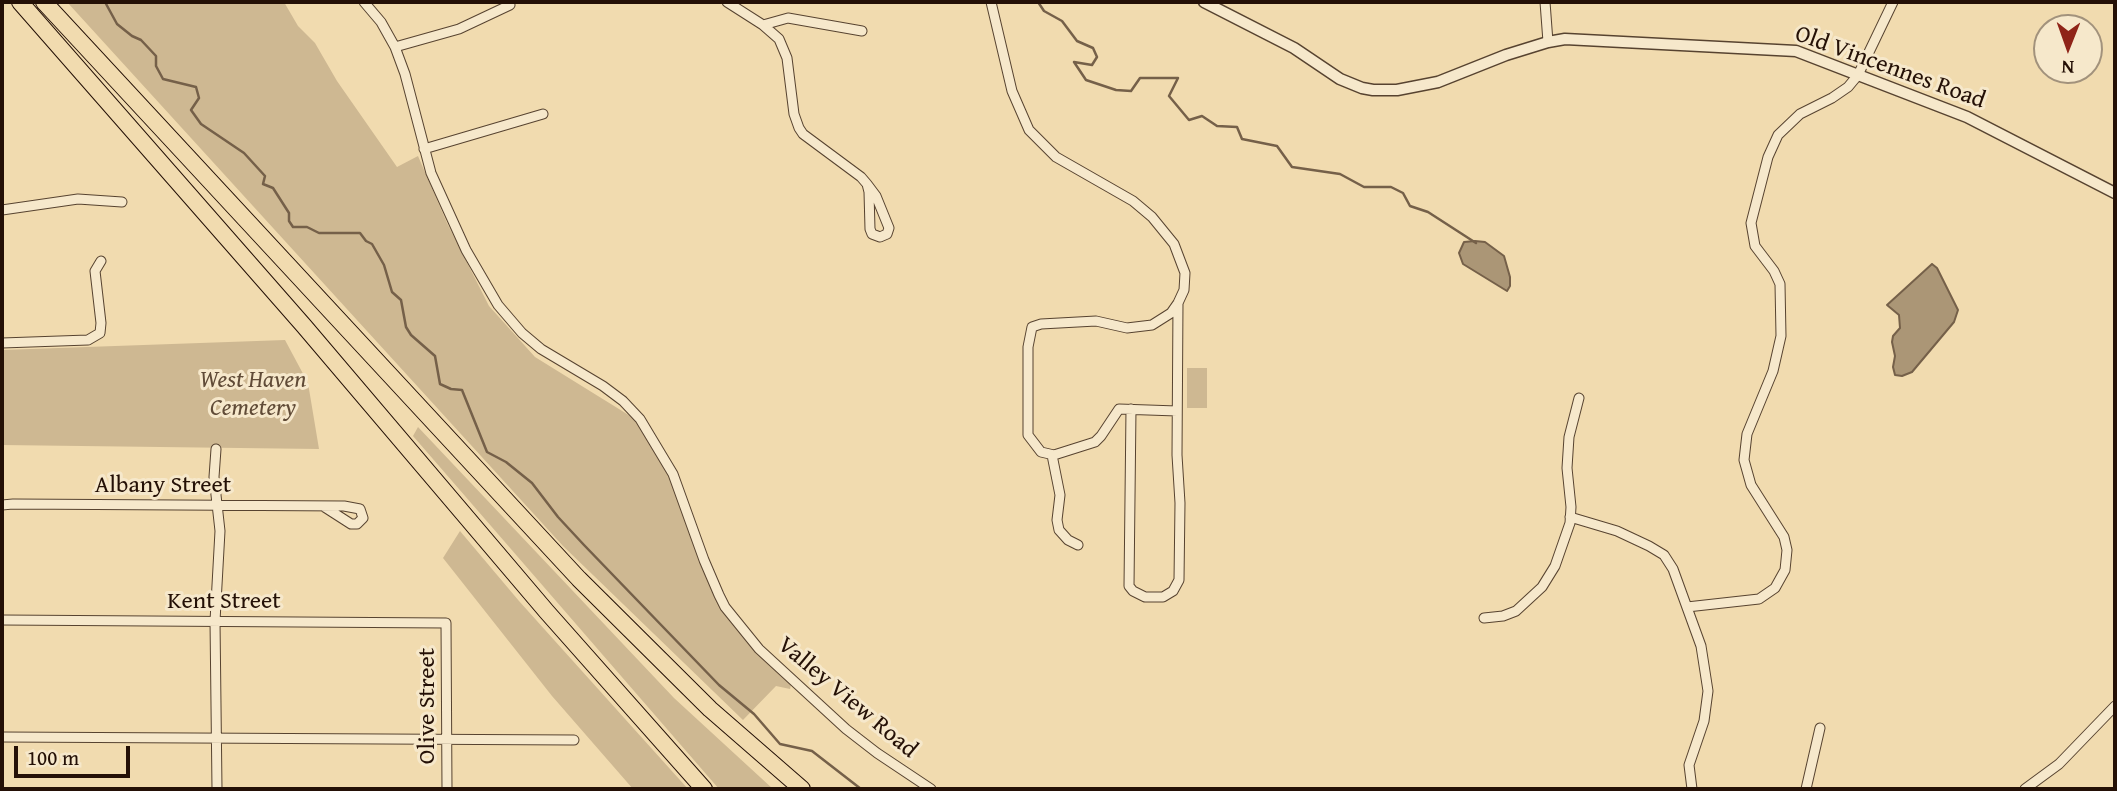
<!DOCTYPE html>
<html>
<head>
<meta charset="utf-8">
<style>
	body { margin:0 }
	#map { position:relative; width:2117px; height:791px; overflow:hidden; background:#f1dbaf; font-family:"Gentium Book Plus",serif }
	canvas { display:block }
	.frame { position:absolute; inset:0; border:4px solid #241006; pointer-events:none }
	.north { position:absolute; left:2033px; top:14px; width:70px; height:70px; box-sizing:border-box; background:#f6e8cb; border:2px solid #a2927c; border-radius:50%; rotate:181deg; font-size:19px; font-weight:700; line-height:28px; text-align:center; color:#241006 }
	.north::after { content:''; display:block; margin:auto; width:24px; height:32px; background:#8f2418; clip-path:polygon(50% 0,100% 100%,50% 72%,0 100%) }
	.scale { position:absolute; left:14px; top:746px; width:116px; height:32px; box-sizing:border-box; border:4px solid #241006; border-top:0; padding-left:9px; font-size:21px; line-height:24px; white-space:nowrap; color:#241006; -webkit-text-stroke:5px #f6e8cb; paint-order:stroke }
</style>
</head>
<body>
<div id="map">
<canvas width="2117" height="791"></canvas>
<div class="frame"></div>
<div class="north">N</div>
<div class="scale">100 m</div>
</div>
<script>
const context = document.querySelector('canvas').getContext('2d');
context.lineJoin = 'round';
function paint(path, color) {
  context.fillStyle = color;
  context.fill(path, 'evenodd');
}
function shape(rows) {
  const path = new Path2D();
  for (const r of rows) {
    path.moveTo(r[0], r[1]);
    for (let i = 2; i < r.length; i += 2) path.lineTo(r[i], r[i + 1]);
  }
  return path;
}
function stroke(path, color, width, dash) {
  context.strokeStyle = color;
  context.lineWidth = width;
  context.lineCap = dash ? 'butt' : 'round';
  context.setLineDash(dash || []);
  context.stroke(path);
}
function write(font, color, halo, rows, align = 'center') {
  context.font = font + ' "Gentium Book Plus",serif';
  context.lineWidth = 6;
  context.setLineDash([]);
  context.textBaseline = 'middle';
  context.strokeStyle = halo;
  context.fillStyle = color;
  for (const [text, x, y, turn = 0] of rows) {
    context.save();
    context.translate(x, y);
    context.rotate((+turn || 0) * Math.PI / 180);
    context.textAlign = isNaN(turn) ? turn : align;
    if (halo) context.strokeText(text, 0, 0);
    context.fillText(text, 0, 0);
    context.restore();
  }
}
paint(shape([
	[67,2,284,2,298,26,315,43,337,81,397,167,418,156,447,223,489,306,535,357,627,414,642,425,671,474,704,568,764,660,791,685,790,689,776,686,743,720,563,546],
	[285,340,308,383,319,449,2,445,2,350],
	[1187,368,1207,368,1207,408,1187,408],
	[418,427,674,698,773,789,719,789,413,436],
	[460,531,519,601,688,789,633,789,552,696,443,558]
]), '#ceb892');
const water = shape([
	[1475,241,1485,242,1504,256,1510,277,1510,286,1507,291,1463,264,1459,253,1464,242,1475,241],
	[1932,264,1937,268,1958,310,1954,322,1912,372,1902,376,1895,375,1893,367,1895,356,1892,342,1893,336,1900,328,1899,315,1887,305,1932,264]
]);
paint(water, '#ab9676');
stroke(water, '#756049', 2);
stroke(shape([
	[105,2,117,24,132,36,141,40,156,56,156,66,163,79,196,87,199,98,191,110,201,124,244,153,265,176,263,184,273,188,289,213,289,221,293,227,307,227,319,233,360,233,366,241,372,244,384,265,392,292,401,300,406,327,411,335,435,356,440,384,451,389,462,390,487,452,506,462,532,483,558,517,584,545,719,685,754,714,780,744,812,751,861,789],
	[1038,2,1044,11,1062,21,1077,41,1093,48,1097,57,1092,65,1074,62,1086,80,1116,90,1131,91,1140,78,1178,78,1169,96,1189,120,1202,116,1217,126,1237,127,1242,139,1277,146,1292,167,1340,174,1364,187,1391,187,1403,193,1410,206,1428,212,1476,243]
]), '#756049', 2.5);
const minor = shape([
	[364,2,381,22,395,47,405,74,431,173,466,250,498,305,522,333,541,349,603,386,623,401,640,419,673,474,704,560,719,595,725,607,759,649,846,729,877,753,931,789],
	[727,2,763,25,779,39,787,58,794,114,799,128,803,134,861,177,867,184,876,196,889,228,887,234,880,237,872,234,870,229,869,192,867,184],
	[991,2,1012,91,1029,130,1056,157,1133,201,1152,217,1174,244,1185,273,1184,290,1178,303,1171,313,1152,325,1127,328,1096,321,1041,324,1032,327,1028,347,1028,435,1041,452,1054,455,1095,442,1101,436,1119,409,1177,411],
	[1545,2,1548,42],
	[763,25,788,18,862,31],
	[395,47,459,29,510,5],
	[424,149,543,114],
	[2,210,78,199,122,202],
	[2,343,88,340,100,333,101,323,95,271,101,261],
	[1131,409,1129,586,1133,591,1145,597,1163,597,1173,591,1179,580,1180,503,1177,455,1178,303],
	[216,449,214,477,220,531,215,621,217,789],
	[1052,455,1060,495,1057,520,1059,530,1068,540,1078,545],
	[2,505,13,504,344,506,360,509,363,518,357,524,351,524,323,506],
	[1570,517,1617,531,1649,546,1664,555,1673,569,1701,646,1708,691,1704,721,1689,765,1692,789],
	[1687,607,1759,599,1775,588,1785,570,1787,550,1784,537,1751,485,1744,460,1747,434,1773,371,1781,336,1780,284,1774,271,1755,246,1751,223,1768,157,1778,135,1800,114,1832,98,1848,87,1858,75,1893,2],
	[1484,618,1503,616,1516,611,1542,587,1555,566,1570,523,1571,507,1567,468,1569,437,1579,398],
	[2,620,446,623,447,789],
	[2,737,574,740],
	[1806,789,1820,728],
	[2025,789,2059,764,2115,706]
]);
const tertiary = shape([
	[1204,2,1294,48,1340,79,1362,88,1373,90,1397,90,1438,82,1506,55,1548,42,1565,39,1796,51,1967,117,2115,193]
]);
const motorway = shape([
	[20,2,304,326,547,612,704,789],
	[44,2,579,579,710,709,802,789]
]);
stroke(minor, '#574330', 11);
stroke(tertiary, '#574330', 13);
stroke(motorway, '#241006', 18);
stroke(minor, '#f6e8cb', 9);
stroke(tertiary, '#f6e8cb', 10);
stroke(motorway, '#f1dbaf', 16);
write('24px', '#241006', '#f6e8cb', [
	["Old Vincennes Road",1890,68,20],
	["Albany Street",163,486],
	["Kent Street",224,602],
	["Valley View Road",847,698,40],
	["Olive Street",428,706,-90]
]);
write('italic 24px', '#604b37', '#f6e8cb', [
	["West Haven",253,381],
	["Cemetery",253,409]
]);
</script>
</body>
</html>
